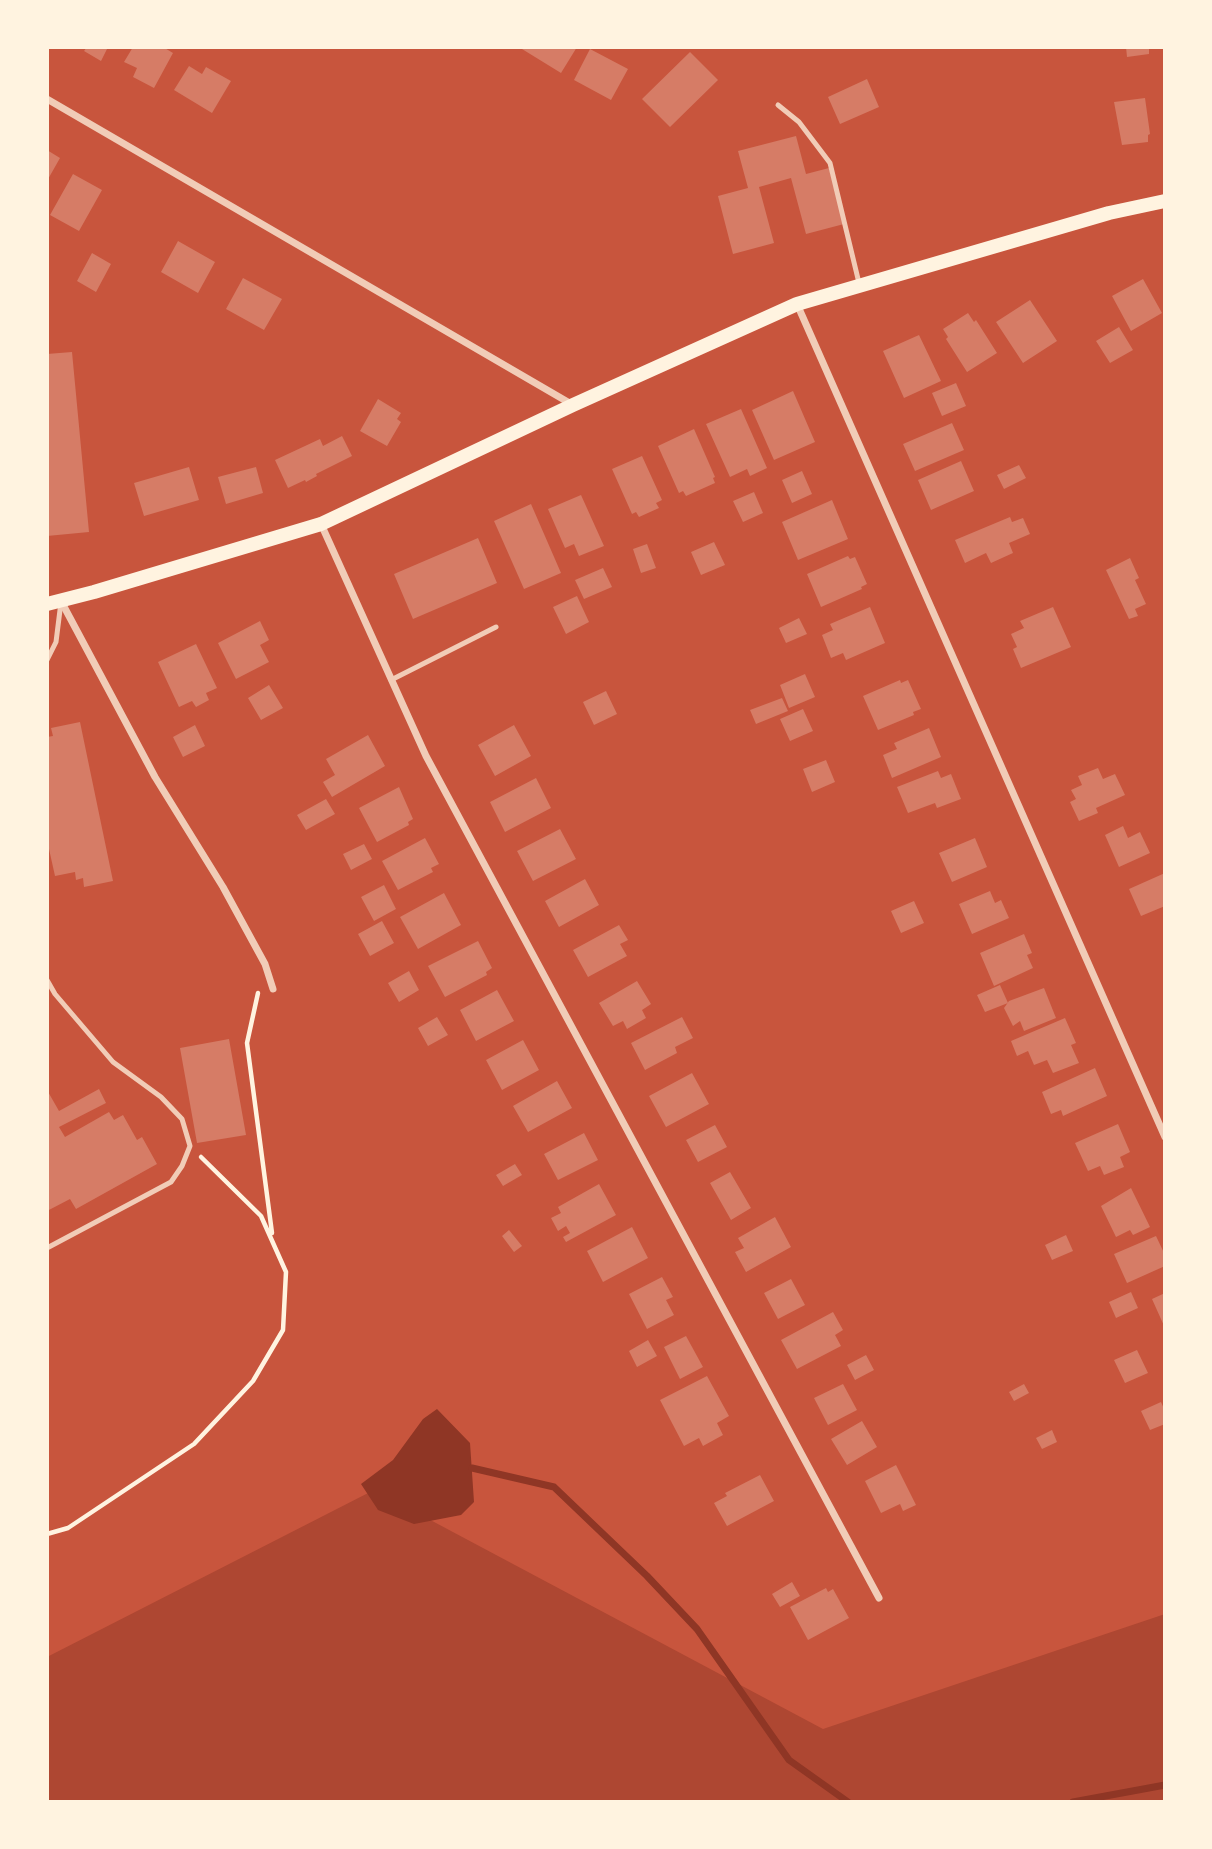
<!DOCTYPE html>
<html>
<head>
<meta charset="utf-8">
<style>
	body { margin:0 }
	#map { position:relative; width:1212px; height:1849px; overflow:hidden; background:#c8553d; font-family:"Open Sans",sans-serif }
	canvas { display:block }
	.frame { position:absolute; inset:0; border:49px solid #fff3e0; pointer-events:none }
</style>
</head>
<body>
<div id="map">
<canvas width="1212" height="1849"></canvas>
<div class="frame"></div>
</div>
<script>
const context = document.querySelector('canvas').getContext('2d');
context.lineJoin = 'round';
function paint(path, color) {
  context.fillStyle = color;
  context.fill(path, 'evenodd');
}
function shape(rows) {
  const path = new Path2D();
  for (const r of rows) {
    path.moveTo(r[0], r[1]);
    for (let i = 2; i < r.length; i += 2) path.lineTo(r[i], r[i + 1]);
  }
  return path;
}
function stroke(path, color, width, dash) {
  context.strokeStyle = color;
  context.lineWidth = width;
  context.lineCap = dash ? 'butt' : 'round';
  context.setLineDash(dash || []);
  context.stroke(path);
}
paint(shape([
	[374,1490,823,1729,1165,1614,1165,1802,47,1802,47,1657]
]), '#ae4732');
paint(shape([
	[437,1409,470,1443,474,1502,461,1515,414,1524,378,1510,361,1484,393,1460,423,1419]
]), '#8f3625');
stroke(shape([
	[472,1468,554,1487,647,1576,697,1629,789,1760,848,1802],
	[1073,1802,1165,1785]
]), '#8f3625', 7);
paint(shape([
	[87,47,108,47,101,61,84,51],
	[133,47,163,47,173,53,154,88,133,77,137,68,124,62],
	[523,47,577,47,561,73,522,49],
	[1126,47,1149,47,1149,54,1127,57],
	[590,49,628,69,611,100,574,80],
	[690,52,718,80,670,127,642,99],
	[189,66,202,74,206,67,231,81,212,113,174,90],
	[867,79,879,107,840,124,828,97],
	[1145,98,1150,134,1148,135,1148,142,1122,145,1114,102],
	[796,136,806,174,829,168,844,224,806,234,791,178,759,187,774,243,733,254,718,196,748,188,738,151],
	[47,150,60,158,47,181],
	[73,174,102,190,79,231,50,215],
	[178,241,215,262,198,293,161,272],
	[92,253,111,264,96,292,77,281],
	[243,278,282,299,264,330,226,309],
	[1143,279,1162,313,1131,331,1112,296],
	[1030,300,1057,341,1023,363,996,322],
	[968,313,974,322,976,320,997,353,967,372,946,339,948,337,943,329],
	[1119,327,1133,350,1110,363,1096,341],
	[919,335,941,381,904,398,883,351],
	[72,352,89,532,47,536,47,354],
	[956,383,966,406,942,416,932,393],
	[793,391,815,442,774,460,752,410],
	[378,399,401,413,397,419,401,422,387,446,360,431],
	[741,409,767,468,750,476,747,469,730,477,706,424],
	[952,423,964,450,915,471,903,444],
	[694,429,715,477,713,478,715,483,686,496,683,491,679,493,658,446],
	[342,436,352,456,316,474,317,476,306,482,305,480,288,488,275,460,320,439,323,446],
	[642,456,662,500,656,503,659,508,639,517,636,512,632,514,612,469],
	[961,461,974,491,931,510,918,480],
	[1019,465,1026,478,1004,489,997,475],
	[189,467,199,500,144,516,134,483],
	[256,467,263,493,226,504,218,477],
	[802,471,812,494,792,503,782,480],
	[754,492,763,513,743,522,733,501],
	[581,495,604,546,579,556,574,544,565,548,548,509],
	[832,500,848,539,798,560,782,522],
	[531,504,561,573,524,589,494,521],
	[1010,517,1012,522,1023,518,1030,534,1009,543,1013,553,991,563,986,553,965,563,955,540],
	[478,538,497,583,413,619,394,574],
	[714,542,725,565,701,575,691,552],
	[647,544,656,568,641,573,633,549],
	[848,556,850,559,855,557,867,584,861,587,862,589,821,607,807,574],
	[1130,558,1139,578,1135,580,1146,604,1135,609,1138,616,1129,619,1106,570],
	[603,568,612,587,584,599,575,580],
	[577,596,589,622,566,634,553,607],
	[870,607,885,643,846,660,843,653,831,658,822,635,833,630,830,624],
	[1053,607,1071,647,1021,668,1013,649,1017,647,1011,634,1024,628,1020,621],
	[799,618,807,634,786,643,779,628],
	[260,621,269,640,260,645,269,662,236,679,218,643],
	[196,644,217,688,206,693,209,700,196,707,192,701,179,707,158,662],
	[805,674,815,697,789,708,780,685],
	[900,680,901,683,908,680,921,709,913,712,914,715,878,730,863,696],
	[269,685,283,708,261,720,248,698],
	[606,691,617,714,594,725,583,702],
	[782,698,788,711,756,724,750,710],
	[803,709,813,731,790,741,780,719],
	[80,722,113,881,84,887,83,878,76,880,75,872,55,876,47,840,47,737,53,736,51,728],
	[195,725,205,746,183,757,173,737],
	[514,725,531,756,495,776,478,745],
	[929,728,941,757,892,778,883,755,897,749,894,743],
	[368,735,385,766,332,797,323,782,335,775,326,759],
	[826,760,835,782,812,792,803,769],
	[1098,768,1103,779,1115,774,1125,795,1096,808,1098,813,1079,821,1070,802,1076,799,1071,790,1082,785,1078,776],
	[938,771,941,778,951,774,961,799,937,808,935,803,908,813,897,787],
	[536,778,551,808,505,832,490,802],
	[399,787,413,819,408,822,409,825,377,842,359,808],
	[326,799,335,814,306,830,297,815],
	[1123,826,1128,838,1140,832,1150,853,1119,867,1105,835],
	[560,829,576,859,533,881,517,851],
	[425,838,439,864,431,868,433,872,398,890,382,861],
	[975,838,987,867,952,882,939,853],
	[364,844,372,859,351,870,343,854],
	[1165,873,1165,906,1141,916,1129,889],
	[585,879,599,905,559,927,545,901],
	[384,885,396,909,374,921,361,897],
	[990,891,995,903,1001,900,1009,918,972,934,959,904],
	[444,893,461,925,418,949,400,917],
	[914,901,924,923,901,933,891,911],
	[382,921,394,943,370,956,358,934],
	[619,925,628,940,620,944,627,956,588,977,573,950],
	[1024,934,1032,953,1027,955,1033,968,994,986,980,953],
	[478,941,492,968,486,972,487,975,445,997,428,966],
	[409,971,419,990,399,1002,388,983],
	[637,981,651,1004,642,1010,646,1018,627,1029,623,1021,613,1026,599,1003],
	[1000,985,1008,1003,985,1012,977,995],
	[1044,988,1056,1018,1024,1031,1020,1021,1013,1026,1004,1008,1009,1001],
	[497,990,514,1021,476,1041,460,1010],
	[437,1017,448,1035,428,1046,418,1028],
	[682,1017,693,1038,675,1047,677,1053,645,1070,631,1043],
	[1065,1018,1076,1043,1071,1045,1079,1063,1053,1073,1047,1060,1034,1065,1028,1051,1017,1056,1011,1041],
	[229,1039,246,1135,197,1143,180,1048],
	[523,1040,539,1070,502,1090,486,1060],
	[1095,1068,1107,1096,1063,1116,1061,1110,1051,1114,1042,1092],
	[692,1073,709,1104,666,1127,649,1096],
	[557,1081,572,1108,528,1132,513,1106],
	[99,1089,106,1103,59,1127,65,1137,109,1112,114,1120,123,1115,137,1140,142,1137,157,1164,76,1209,70,1199,47,1211,47,1090,59,1111],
	[1118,1124,1130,1152,1120,1157,1124,1167,1104,1175,1100,1166,1088,1171,1075,1143],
	[715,1125,727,1147,698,1162,686,1140],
	[584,1133,598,1160,558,1180,544,1154],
	[515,1164,522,1175,503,1186,496,1175],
	[730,1172,751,1208,731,1220,710,1183],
	[599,1184,616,1215,566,1242,563,1237,570,1233,566,1226,558,1231,551,1218,561,1213,558,1207],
	[1131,1188,1150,1227,1133,1235,1130,1230,1116,1237,1101,1206],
	[775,1217,791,1247,746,1272,735,1252,744,1248,738,1238],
	[632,1227,648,1258,603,1282,587,1251],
	[509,1230,522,1246,514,1252,502,1236],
	[1066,1235,1073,1251,1052,1260,1045,1245],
	[1156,1236,1165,1255,1165,1266,1127,1283,1114,1254],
	[662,1277,673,1297,666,1300,674,1315,647,1329,629,1294],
	[791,1279,805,1305,778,1319,764,1293],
	[1131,1292,1138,1308,1116,1318,1109,1302],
	[1165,1293,1165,1328,1152,1299],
	[833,1312,843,1330,835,1335,841,1346,797,1369,781,1340],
	[686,1336,703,1367,680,1379,664,1347],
	[648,1340,657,1356,637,1367,629,1351],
	[1137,1350,1148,1373,1125,1383,1114,1360],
	[866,1355,874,1370,855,1380,847,1365],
	[707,1376,729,1416,717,1423,723,1435,703,1446,699,1438,684,1446,660,1400],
	[843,1384,857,1410,828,1425,814,1398],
	[1024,1384,1029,1393,1014,1401,1009,1392],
	[1161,1402,1165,1411,1165,1424,1150,1430,1141,1411],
	[862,1421,877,1447,847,1465,831,1439],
	[1052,1430,1057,1442,1042,1449,1036,1438],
	[896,1465,916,1505,903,1511,900,1504,881,1513,865,1481],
	[760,1475,774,1501,727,1526,714,1503,727,1496,725,1493],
	[792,1582,800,1596,780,1607,772,1594],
	[826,1588,828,1592,833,1589,849,1618,808,1640,790,1607]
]), '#d67c66');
stroke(shape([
	[258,993,247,1043,272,1233],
	[47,1534,68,1528,194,1444,253,1381,283,1330,286,1272,261,1216,201,1157]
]), '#fff3e0', 4.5);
stroke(shape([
	[778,105,799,122,830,163,859,283],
	[47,660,56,642,61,602],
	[391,680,496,627],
	[47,980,55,994,113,1062,161,1097,182,1119,190,1146,182,1166,171,1182,47,1248]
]), '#f1ccb7', 5);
stroke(shape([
	[47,99,573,405],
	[797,304,1165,1137],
	[321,524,426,756,879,1598],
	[61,601,155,777,223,887,265,964,273,989]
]), '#f1ccb7', 7);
stroke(shape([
	[47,604,94,592,321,524,573,405,797,304,1109,213,1165,201]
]), '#fff3e0', 14);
</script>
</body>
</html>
